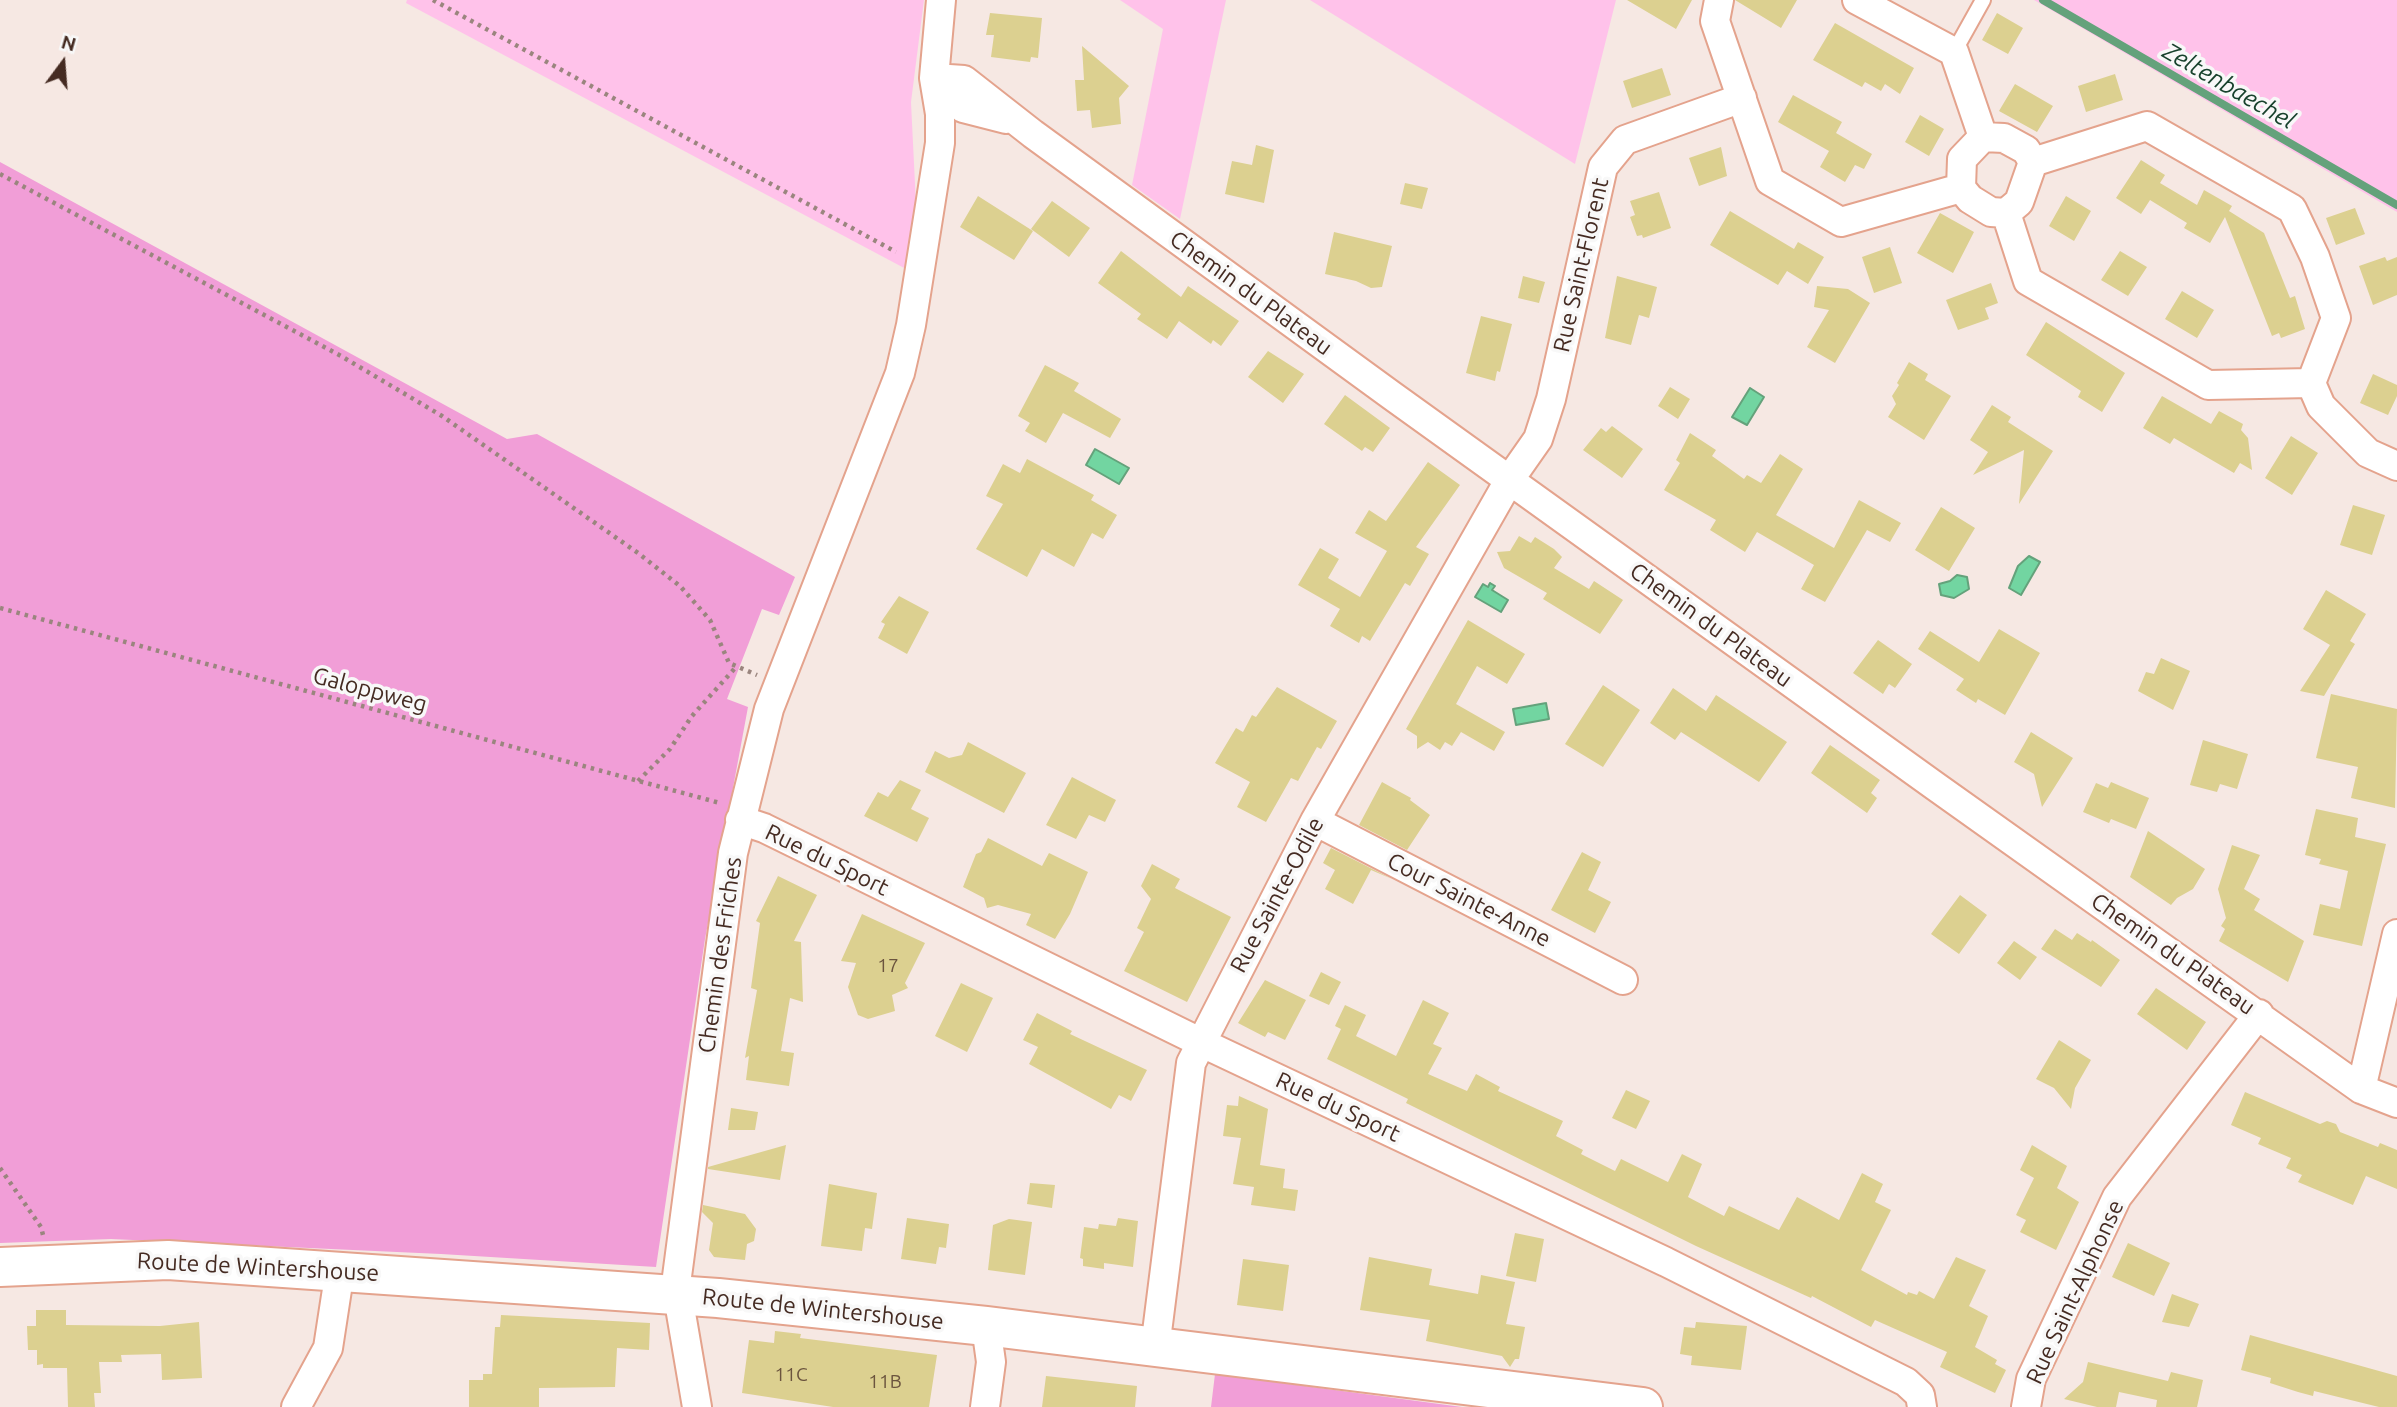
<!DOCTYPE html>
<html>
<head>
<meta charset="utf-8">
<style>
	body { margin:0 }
	#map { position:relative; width:2397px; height:1407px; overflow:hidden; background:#f6e8e3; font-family:Ubuntu,sans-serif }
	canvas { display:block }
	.north { position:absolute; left:28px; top:28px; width:70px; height:70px; -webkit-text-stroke:5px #f8f8f8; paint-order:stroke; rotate:16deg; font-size:19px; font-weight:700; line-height:28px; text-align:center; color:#452b22 }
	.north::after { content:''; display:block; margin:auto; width:24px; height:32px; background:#452b22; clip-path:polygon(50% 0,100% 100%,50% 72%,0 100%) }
</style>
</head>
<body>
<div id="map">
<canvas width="2397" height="1407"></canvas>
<div class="north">N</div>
</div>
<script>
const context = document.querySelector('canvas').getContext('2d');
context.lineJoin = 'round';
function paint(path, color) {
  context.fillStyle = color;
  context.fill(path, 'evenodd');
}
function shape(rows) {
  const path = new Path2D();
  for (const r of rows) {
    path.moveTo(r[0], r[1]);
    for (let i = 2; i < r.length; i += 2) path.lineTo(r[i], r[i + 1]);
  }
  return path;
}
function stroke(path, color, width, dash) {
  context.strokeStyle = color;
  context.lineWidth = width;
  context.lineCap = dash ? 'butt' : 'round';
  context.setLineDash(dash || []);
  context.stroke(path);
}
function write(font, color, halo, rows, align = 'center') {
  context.font = font + ' Ubuntu,sans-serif';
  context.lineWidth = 7;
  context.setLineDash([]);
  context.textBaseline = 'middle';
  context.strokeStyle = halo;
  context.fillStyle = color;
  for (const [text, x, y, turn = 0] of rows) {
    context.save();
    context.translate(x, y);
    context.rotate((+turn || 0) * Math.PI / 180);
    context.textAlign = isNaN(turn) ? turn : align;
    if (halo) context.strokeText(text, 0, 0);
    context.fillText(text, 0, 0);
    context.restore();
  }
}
paint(shape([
	[407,0,924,0,911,102,916,205,906,269,406,3],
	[1120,0,1226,0,1180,219,1132,185,1163,29],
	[1310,0,1616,0,1575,164],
	[2034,0,2397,0,2397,212]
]), '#ffc2ea');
paint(shape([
	[0,162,507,439,537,434,795,577,779,615,762,609,727,699,748,707,705,939,656,1267,441,1254,111,1239,0,1243],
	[1215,1374,1462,1407,1211,1407]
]), '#f19ed7');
const water = shape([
	[1750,388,1764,397,1747,425,1732,417,1750,388],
	[1095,449,1129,468,1119,484,1086,465,1095,449],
	[2029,556,2040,562,2021,595,2009,588,2018,566,2029,556],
	[1957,575,1967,577,1969,589,1954,598,1941,595,1939,584,1950,581,1957,575],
	[1490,583,1495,586,1492,590,1508,600,1501,612,1475,597,1483,584,1488,587,1490,583],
	[1546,703,1549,719,1516,725,1513,709,1546,703]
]);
paint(water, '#72d5a1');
stroke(water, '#64a27b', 2);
stroke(shape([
	[2043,0,2397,205]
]), '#64a27b', 8);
paint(shape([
	[1627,0,1692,0,1676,29],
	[1735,0,1797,0,1781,28],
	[990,13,1042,18,1038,58,1031,57,1030,62,991,57,994,35,986,35],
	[1997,13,2023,28,2008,54,1982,40],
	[1835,23,1914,68,1900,94,1885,84,1881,91,1865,82,1862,87,1813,60],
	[1082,46,1129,86,1119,98,1121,124,1092,128,1090,110,1077,111,1075,80,1084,80],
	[1662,68,1671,95,1632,108,1623,81],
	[2115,74,2123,100,2086,112,2078,86],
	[2015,84,2053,106,2037,132,1999,111],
	[1793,95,1842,122,1836,133,1872,154,1864,169,1855,165,1845,182,1820,167,1829,151,1778,122],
	[1920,115,1944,129,1929,156,1905,142],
	[1256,145,1274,150,1264,203,1225,194,1232,161,1252,165],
	[1721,147,1727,176,1699,186,1689,158],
	[2141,160,2165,175,2160,183,2197,205,2204,190,2232,206,2229,211,2264,233,2290,298,2295,296,2305,329,2281,338,2279,333,2272,336,2225,217,2210,243,2184,228,2187,223,2150,200,2141,214,2116,198],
	[1405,183,1428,188,1422,209,1400,204],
	[1659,192,1671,228,1643,238,1642,235,1637,236,1630,217,1635,215,1630,201],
	[978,196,1033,231,1014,260,960,227],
	[2066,196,2091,211,2074,241,2049,226],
	[1052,201,1090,228,1069,257,1031,229],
	[2355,208,2365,234,2336,245,2326,218],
	[1730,211,1794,249,1798,242,1824,257,1808,284,1787,271,1778,285,1710,245],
	[1940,213,1974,232,1953,273,1917,253],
	[1334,232,1392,246,1382,287,1371,288,1356,281,1325,274],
	[1890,247,1902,283,1874,293,1862,257],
	[1121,251,1181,297,1188,286,1239,321,1221,346,1213,340,1211,344,1179,321,1167,339,1137,319,1141,314,1098,283],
	[2120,251,2147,267,2128,296,2101,280],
	[2385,257,2387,261,2397,257,2397,295,2373,305,2359,266],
	[1523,276,1545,282,1539,303,1518,298],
	[1617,276,1657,287,1649,318,1639,315,1631,345,1605,338],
	[1991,283,1998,303,1985,308,1989,319,1958,330,1946,300],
	[1817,286,1848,289,1870,303,1835,363,1807,347,1829,310,1814,307],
	[2182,291,2214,310,2197,338,2165,319],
	[1481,316,1512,324,1500,372,1497,371,1495,381,1466,373],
	[2046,322,2125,373,2102,412,2078,397,2081,391,2026,355],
	[1268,351,1304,374,1283,403,1248,377],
	[1909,362,1928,374,1925,380,1951,396,1924,440,1888,417,1896,404,1892,396,1899,385,1897,383],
	[1045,365,1079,383,1074,391,1121,419,1110,438,1063,413,1046,443,1025,431,1030,423,1018,416],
	[2373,374,2397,385,2397,396,2388,415,2360,403],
	[1670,387,1690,399,1678,419,1658,406],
	[1345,395,1390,428,1373,452,1365,447,1362,451,1324,424],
	[2162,396,2211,424,2219,411,2243,424,2241,430,2248,438,2252,470,2240,463,2234,473,2174,438,2170,444,2143,428],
	[1992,405,2011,417,2008,422,2053,451,2019,504,2024,450,1973,475,1988,452,1970,440],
	[1612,426,1643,449,1622,478,1583,450,1601,428,1606,432],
	[1690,433,1716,450,1712,456,1744,479,1747,475,1761,483,1780,454,1803,469,1776,515,1834,548,1859,500,1901,523,1890,542,1867,530,1825,602,1801,589,1814,565,1757,532,1745,552,1710,530,1716,520,1664,490,1680,463,1676,460],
	[2291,436,2318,453,2292,495,2265,478],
	[1027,459,1094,495,1091,500,1117,515,1103,539,1092,533,1074,567,1042,549,1027,577,976,549,1003,504,986,496,1003,464,1020,473],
	[1428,462,1460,485,1416,547,1429,554,1410,586,1405,583,1370,641,1362,636,1359,643,1330,626,1340,609,1298,585,1320,548,1339,559,1328,578,1360,597,1387,551,1355,533,1369,510,1386,521],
	[2353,505,2385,515,2372,555,2340,545],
	[1941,507,1975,528,1949,571,1915,550],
	[1519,536,1531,543,1535,537,1554,549,1562,557,1554,568,1589,589,1594,581,1623,600,1600,634,1543,599,1547,593,1504,568,1497,552,1510,551],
	[2326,590,2366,614,2350,641,2355,644,2324,696,2300,691,2330,645,2303,629],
	[899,596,929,612,907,654,878,638,885,624,881,622],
	[1468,620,1525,654,1507,684,1477,666,1456,704,1505,732,1494,751,1461,732,1452,746,1445,742,1440,750,1428,742,1417,749,1417,736,1406,729],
	[1999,629,2040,653,2005,715,1978,699,1976,703,1956,690,1964,679,1918,649,1930,631,1979,662],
	[1878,640,1912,664,1895,688,1889,684,1883,694,1853,673],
	[2161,658,2190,671,2173,710,2138,691,2146,672,2154,674],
	[1603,685,1640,710,1603,767,1565,744],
	[1277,687,1337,721,1321,749,1317,747,1298,781,1291,778,1266,822,1237,807,1250,782,1215,763,1236,728,1243,732,1252,715,1256,717],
	[1673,688,1706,711,1716,695,1787,742,1759,782,1681,732,1675,740,1650,723],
	[2331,694,2397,709,2395,808,2351,798,2358,767,2316,758],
	[2031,732,2073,758,2042,807,2034,774,2014,762],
	[2203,740,2248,754,2237,789,2220,784,2217,792,2190,785],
	[968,742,1026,773,1004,813,925,772,935,751,949,758,962,755],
	[1830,745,1880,780,1871,793,1877,798,1867,813,1811,773],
	[1072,777,1116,800,1105,822,1089,815,1076,839,1046,825],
	[900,780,921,790,911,809,929,818,917,842,864,816,878,792,888,797],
	[1382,782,1411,798,1410,800,1430,815,1407,850,1359,825],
	[2111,782,2149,798,2136,829,2111,819,2109,823,2083,812,2096,783,2108,788],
	[2316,809,2358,818,2355,837,2386,844,2362,946,2313,935,2320,904,2340,909,2348,871,2319,864,2321,859,2305,855],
	[2148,831,2205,869,2193,889,2177,898,2171,905,2130,877],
	[988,838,1042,866,1049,853,1088,872,1070,914,1055,939,1026,925,1031,914,998,905,987,908,984,898,963,887,976,854,981,852],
	[2232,845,2260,855,2244,889,2260,899,2254,910,2304,941,2288,982,2219,941,2225,929,2221,926,2226,918,2218,889],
	[1331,848,1392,879,1371,870,1353,904,1325,889,1335,870,1323,863],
	[1582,852,1601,862,1588,890,1611,902,1595,933,1551,910],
	[1152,864,1180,879,1175,888,1231,917,1187,1002,1124,971,1144,932,1137,928,1151,899,1141,886],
	[778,876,817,895,794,941,801,942,803,1002,790,998,781,1051,794,1053,789,1086,746,1080,749,1056,745,1058,757,990,751,988,760,923,756,921],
	[1960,895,1987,915,1959,954,1931,934],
	[862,914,925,943,905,983,908,988,892,995,895,1011,868,1019,858,1015,848,987,856,963,841,961],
	[2055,929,2072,940,2077,933,2091,942,2092,940,2120,960,2101,987,2041,949],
	[2014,941,2037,957,2020,980,1997,963],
	[1321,972,1341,982,1329,1005,1309,996],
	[1265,980,1306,1000,1285,1040,1268,1032,1265,1037,1238,1023],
	[961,983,993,998,967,1052,935,1036],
	[2156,988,2206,1022,2187,1050,2137,1014],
	[1423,1000,1449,1013,1433,1044,1442,1048,1428,1074,1467,1091,1476,1074,1500,1087,1498,1091,1563,1121,1556,1136,1583,1150,1581,1154,1615,1171,1621,1159,1668,1182,1682,1154,1702,1164,1688,1197,1724,1216,1729,1206,1779,1230,1797,1197,1839,1220,1862,1173,1883,1184,1875,1202,1891,1210,1861,1270,1907,1295,1908,1292,1917,1295,1919,1291,1934,1299,1956,1257,1986,1270,1969,1306,1988,1316,1975,1347,1997,1360,1995,1364,2006,1370,1995,1393,1940,1367,1947,1352,1875,1320,1871,1327,1812,1296,1811,1298,1696,1246,1406,1103,1408,1099,1327,1059,1341,1029,1335,1026,1345,1005,1366,1015,1356,1036,1396,1056],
	[1037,1013,1072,1031,1070,1034,1147,1070,1131,1101,1119,1095,1111,1109,1029,1064,1038,1047,1023,1040],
	[2059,1040,2091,1060,2075,1088,2071,1109,2054,1088,2036,1079],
	[1626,1090,1650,1101,1636,1129,1612,1118],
	[2245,1092,2320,1124,2327,1121,2336,1124,2340,1132,2378,1147,2380,1143,2397,1150,2397,1189,2366,1176,2353,1205,2298,1182,2302,1175,2286,1168,2291,1158,2258,1144,2261,1138,2231,1125],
	[1239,1096,1268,1109,1260,1165,1285,1169,1283,1188,1298,1190,1295,1211,1251,1205,1254,1187,1233,1184,1241,1138,1223,1136,1227,1105,1238,1106],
	[731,1108,758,1112,755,1130,728,1130],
	[786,1145,780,1180,708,1169,708,1167],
	[2032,1145,2067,1166,2057,1188,2079,1202,2056,1250,2020,1232,2026,1220,2016,1215,2034,1178,2020,1170],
	[1030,1183,1055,1185,1052,1208,1027,1204],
	[829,1184,877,1193,872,1229,865,1228,862,1251,821,1246],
	[703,1205,745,1214,756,1229,754,1241,747,1244,745,1260,714,1257,709,1250,713,1223,702,1212],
	[907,1218,949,1224,946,1248,939,1247,936,1264,901,1259],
	[1118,1218,1138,1221,1133,1267,1104,1263,1104,1269,1083,1266,1083,1259,1080,1258,1084,1227,1098,1229,1099,1224,1116,1226],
	[1009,1219,1032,1222,1025,1275,988,1270,993,1225],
	[1515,1233,1544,1239,1536,1282,1506,1276],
	[2128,1243,2170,1263,2154,1296,2112,1277],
	[1369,1257,1432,1269,1429,1285,1478,1294,1481,1275,1515,1282,1506,1324,1525,1327,1519,1359,1515,1359,1510,1367,1502,1356,1426,1341,1430,1320,1360,1310],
	[1243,1259,1289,1265,1283,1311,1237,1305],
	[2172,1294,2199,1304,2189,1327,2162,1322],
	[36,1310,66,1310,66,1325,160,1326,199,1322,202,1378,162,1380,161,1354,121,1355,122,1362,99,1362,101,1393,94,1393,95,1407,68,1407,67,1368,43,1368,43,1364,37,1365,37,1350,28,1350,27,1326,36,1326],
	[501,1315,650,1323,649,1350,617,1348,615,1387,539,1388,539,1407,469,1407,469,1380,483,1380,483,1374,492,1374,495,1327,500,1327],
	[1696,1322,1747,1326,1741,1370,1691,1365,1692,1356,1680,1354,1684,1327,1695,1328],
	[775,1331,801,1334,800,1338,937,1355,929,1407,833,1407,742,1393,749,1340,774,1343],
	[2250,1335,2397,1376,2397,1407,2379,1407,2314,1391,2313,1396,2298,1392,2270,1383,2271,1378,2241,1370],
	[2088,1362,2168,1381,2171,1372,2203,1380,2197,1407,2156,1407,2157,1400,2119,1392,2116,1407,2097,1407,2064,1399,2083,1382],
	[1046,1376,1137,1386,1135,1407,1042,1407]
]), '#dcd090');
const lane = shape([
	[1954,52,1983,0]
]);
const street = shape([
	[1719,0,1715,21,1770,181,1841,222,1961,188,1970,199,1991,212,2006,213,2028,281,2208,385,2311,383],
	[1857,0,1954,52,1983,137,2004,138,2026,150,2033,162,2147,126,2292,209,2315,257,2336,318,2311,383,2321,406,2368,453,2397,466],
	[934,78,964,80,1033,134,1391,395,1935,786,2361,1089,2397,1103],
	[934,78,963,108,1006,119],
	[1961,188,1962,159,1983,137],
	[2006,213,2019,202,2033,162],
	[740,820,764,828,1200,1042,1666,1262,1906,1382,1920,1395,1922,1407],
	[1315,821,1623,980],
	[2361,1089,2397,934],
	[1155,1348,1191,1063,1315,821,1510,479,1538,439,1551,399,1603,167,1625,140,1742,98],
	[296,1407,328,1348,340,1270],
	[697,1407,676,1284,733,853,769,709,900,373,911,325,940,143,940,114,934,78,941,0],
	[985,1407,991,1362,986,1326],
	[2026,1407,2031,1379,2117,1197,2259,1014]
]);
const secondary = shape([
	[0,1267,168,1260,718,1298,986,1326,1643,1407]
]);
stroke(lane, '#e4a38d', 18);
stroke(street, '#e4a38d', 32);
stroke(secondary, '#e4a38d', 42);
stroke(shape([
	[433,0,896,252],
	[0,174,341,356,442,416,638,553,680,586,710,620,729,663,757,675],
	[0,608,720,803],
	[638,781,670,749,692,716,736,667],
	[0,1168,41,1227,43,1235]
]), '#9a857e', 4.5, [3.5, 5]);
stroke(lane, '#fff', 14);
stroke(street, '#fff', 28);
stroke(secondary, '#fff', 38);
write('19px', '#6b543e', null, [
	["17",888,966],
	["11C",791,1375],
	["11B",885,1382]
]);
write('23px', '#452b22', '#f8f8f8', [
	["Rue Saint-Florent",1581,265,-77],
	["Chemin du Plateau",1251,293,36],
	["Chemin du Plateau",1711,625,36],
	["Galoppweg",370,690,15],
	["Rue du Sport",827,860,26],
	["Rue Sainte-Odile",1277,895,-62],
	["Cour Sainte-Anne",1469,900,27],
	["Chemin du Plateau",2173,954,35],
	["Chemin des Friches",720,955,-82],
	["Rue du Sport",1338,1107,25],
	["Route de Wintershouse",258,1267,3],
	["Rue Saint-Alphonse",2075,1292,-65],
	["Route de Wintershouse",823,1309,6]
]);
write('italic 24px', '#18422d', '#f8f8f8', [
	["Zeltenbaechel",2229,86,30]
]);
</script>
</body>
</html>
